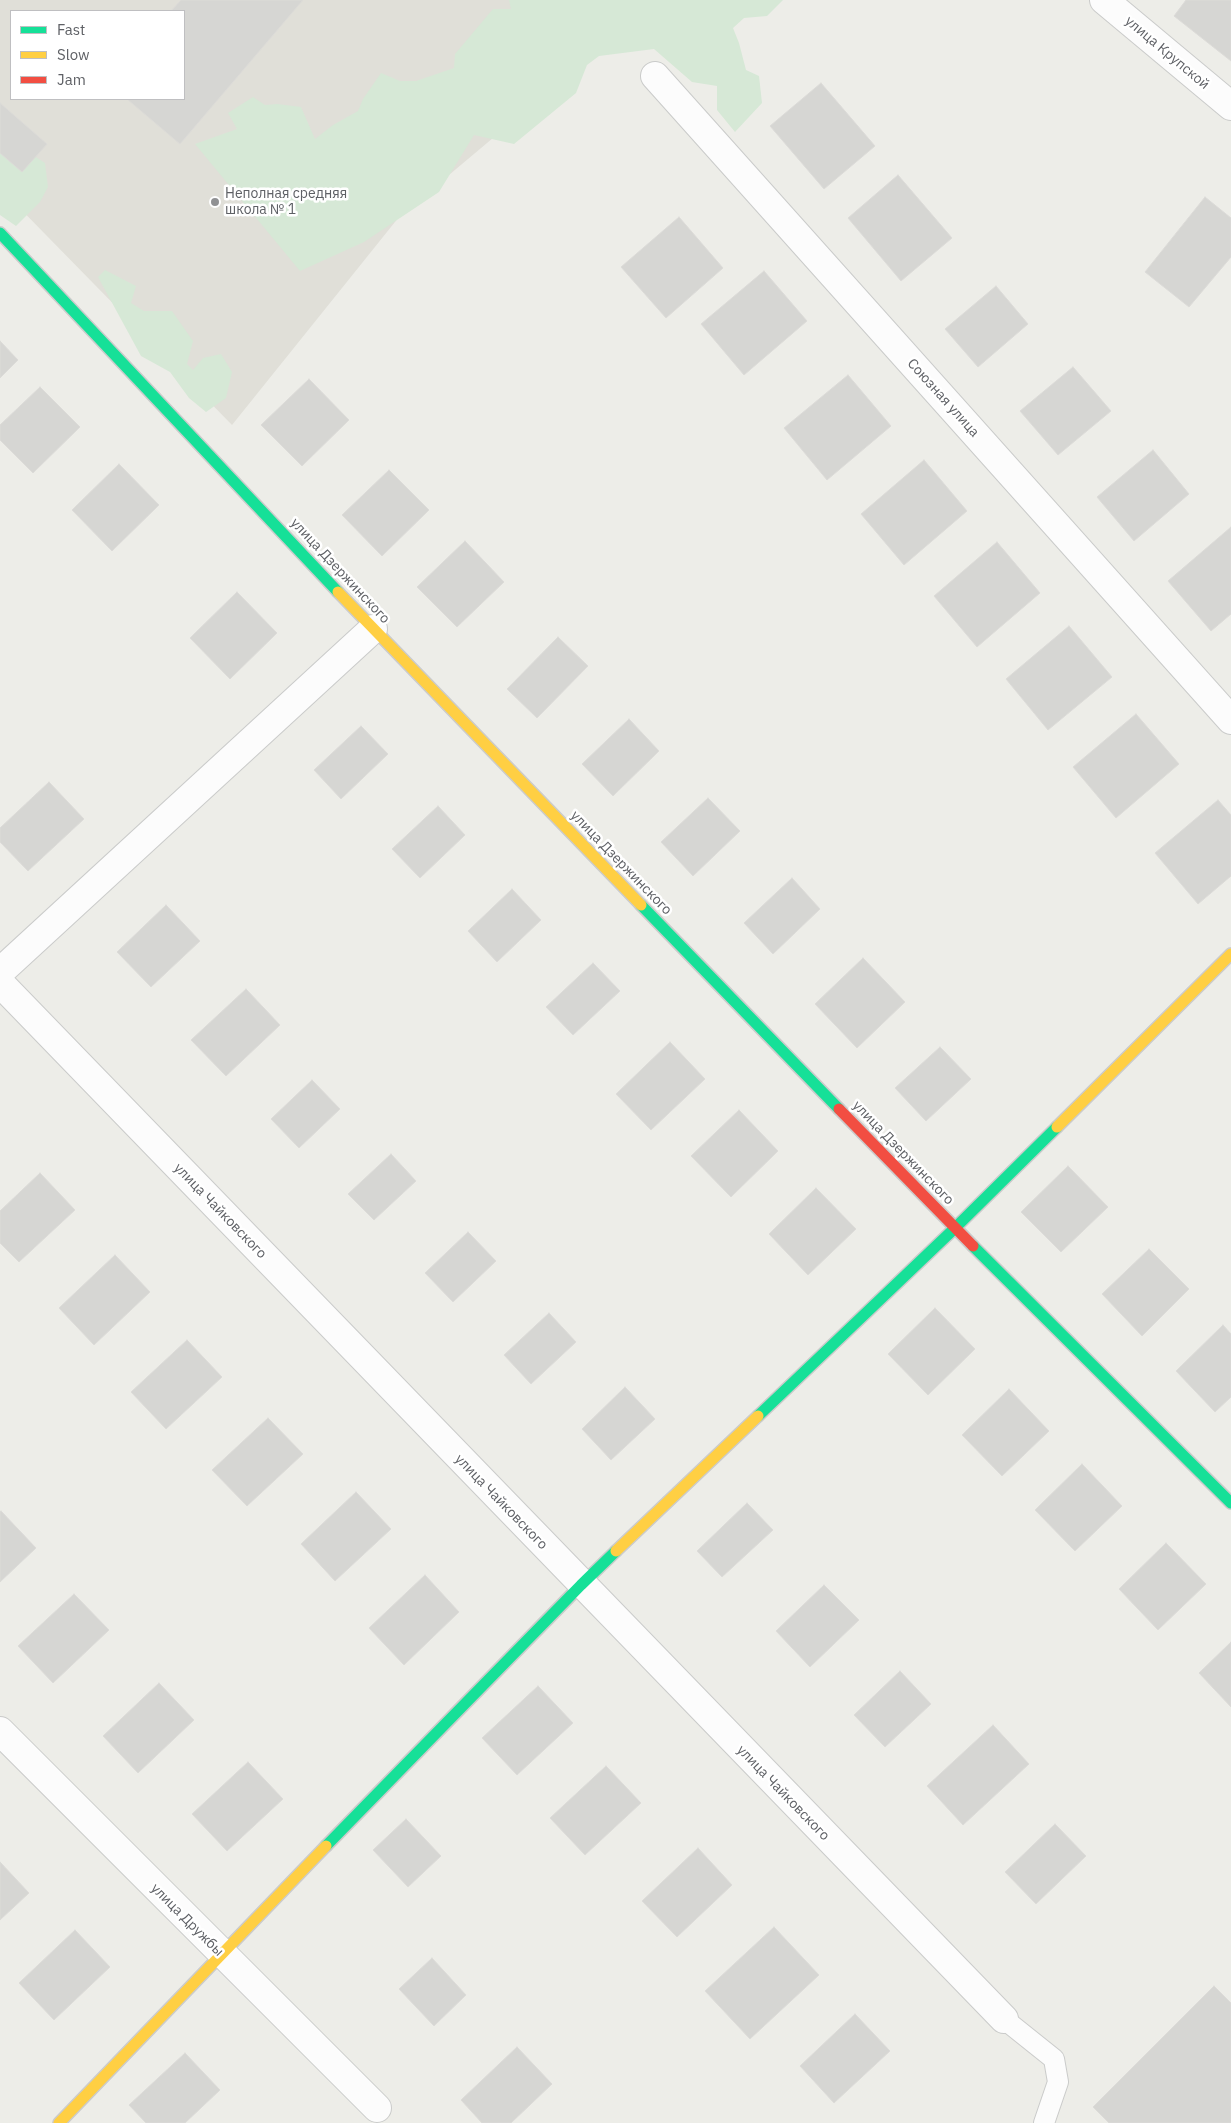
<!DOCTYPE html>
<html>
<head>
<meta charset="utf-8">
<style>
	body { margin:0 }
	#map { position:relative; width:1231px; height:2123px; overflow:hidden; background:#edede8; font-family:"IBM Plex Sans",sans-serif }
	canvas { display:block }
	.legend { position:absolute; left:10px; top:10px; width:175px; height:90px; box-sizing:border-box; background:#fff; border:1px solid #bfbfc1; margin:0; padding:6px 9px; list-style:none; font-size:15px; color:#5e6065 }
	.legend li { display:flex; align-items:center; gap:10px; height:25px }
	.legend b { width:25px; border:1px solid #bfbfc1 }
</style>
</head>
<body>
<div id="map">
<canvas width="1231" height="2123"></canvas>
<ul class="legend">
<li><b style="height:6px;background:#16e098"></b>Fast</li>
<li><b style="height:6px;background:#ffcf43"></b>Slow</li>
<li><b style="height:6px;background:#f24e42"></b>Jam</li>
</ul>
</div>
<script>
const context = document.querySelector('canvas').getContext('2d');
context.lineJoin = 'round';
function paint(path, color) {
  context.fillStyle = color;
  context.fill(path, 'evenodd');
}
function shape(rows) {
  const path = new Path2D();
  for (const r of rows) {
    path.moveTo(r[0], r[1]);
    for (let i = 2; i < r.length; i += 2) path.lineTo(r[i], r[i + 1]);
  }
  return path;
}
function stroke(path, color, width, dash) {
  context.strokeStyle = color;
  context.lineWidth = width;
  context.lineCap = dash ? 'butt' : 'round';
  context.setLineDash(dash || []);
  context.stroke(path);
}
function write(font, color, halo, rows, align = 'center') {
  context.font = font + ' "IBM Plex Sans",sans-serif';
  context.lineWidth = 5;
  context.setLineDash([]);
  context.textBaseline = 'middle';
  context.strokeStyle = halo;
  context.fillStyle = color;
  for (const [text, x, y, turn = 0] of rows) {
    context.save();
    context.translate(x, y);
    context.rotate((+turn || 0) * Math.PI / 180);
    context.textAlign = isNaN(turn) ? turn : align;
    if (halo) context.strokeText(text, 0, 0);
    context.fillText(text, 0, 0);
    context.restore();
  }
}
paint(shape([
	[0,0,649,0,581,64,399,217,232,425,0,188],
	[11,11,184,11,184,99,11,99]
]), '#e0dfd8');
paint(shape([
	[509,0,783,0,767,16,744,18,733,28,739,43,746,70,759,76,762,103,735,132,717,110,717,86,692,82,654,49,599,56,587,65,576,93,514,144,474,135,439,192,364,242,300,271,195,144,237,129,228,113,253,97,265,105,277,104,301,107,315,139,333,125,358,111,363,99,381,73,400,81,416,81,454,68,455,54,493,9,511,9],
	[0,134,45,163,48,187,40,202,16,226,0,215],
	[105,270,136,286,131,303,144,311,172,311,193,341,187,364,193,370,203,358,221,354,232,372,226,398,206,412,189,398,170,372,141,356,98,277]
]), '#d6e8d6');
const building = shape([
	[181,0,303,0,180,144,127,99,184,99,184,11,171,11,181,0],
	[1186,0,1231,0,1231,61,1174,16,1186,0],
	[821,83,875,146,824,189,770,126,821,83],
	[0,103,47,144,22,172,0,153,0,103],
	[898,175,952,238,901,281,848,218,898,175],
	[1205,197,1231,218,1231,257,1189,307,1145,272,1205,197],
	[679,217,723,268,666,318,621,267,679,217],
	[764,271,807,321,744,375,701,324,764,271],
	[996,286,1028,324,978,367,945,329,996,286],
	[0,341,18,360,0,378,0,341],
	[1073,367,1111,411,1058,455,1020,411,1073,367],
	[848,375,891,426,827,480,784,428,848,375],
	[309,379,349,420,302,466,261,425,309,379],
	[40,387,80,427,33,473,0,440,0,425,40,387],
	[1153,450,1189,494,1134,541,1097,497,1153,450],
	[924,460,967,511,904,565,861,514,924,460],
	[119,464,159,505,112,551,72,510,119,464],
	[389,470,429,510,382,556,342,515,389,470],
	[1231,527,1231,614,1211,631,1168,581,1231,527],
	[465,541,504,582,457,627,417,587,465,541],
	[997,542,1040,593,977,647,934,596,997,542],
	[237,592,277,633,230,679,190,638,237,592],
	[1069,626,1112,677,1048,730,1006,679,1069,626],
	[558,637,588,666,537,718,507,689,558,637],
	[1136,714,1179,764,1116,818,1073,767,1136,714],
	[629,719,659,751,613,796,582,764,629,719],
	[361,726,388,754,341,799,314,770,361,726],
	[49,782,84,819,28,871,0,842,0,828,49,782],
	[708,798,740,831,693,876,661,842,708,798],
	[1218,800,1231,815,1231,876,1198,904,1155,853,1218,800],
	[438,806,465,835,420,878,392,849,438,806],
	[792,878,820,909,773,954,744,923,792,878],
	[512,889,541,920,497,962,468,931,512,889],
	[166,905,200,941,151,987,117,952,166,905],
	[863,958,905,1002,857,1048,815,1004,863,958],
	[593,963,620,991,573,1035,546,1007,593,963],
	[246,989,280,1025,226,1076,191,1040,246,989],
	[670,1042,705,1079,651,1130,616,1094,670,1042],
	[940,1047,971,1079,926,1121,895,1088,940,1047],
	[312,1080,340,1109,299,1148,271,1119,312,1080],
	[739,1110,778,1151,731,1197,691,1156,739,1110],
	[391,1154,416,1181,374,1220,348,1194,391,1154],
	[1068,1166,1108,1207,1061,1252,1021,1212,1068,1166],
	[40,1173,75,1210,19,1262,0,1243,0,1211,40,1173],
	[816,1188,856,1229,808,1275,769,1234,816,1188],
	[468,1232,496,1261,453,1302,425,1273,468,1232],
	[1149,1249,1189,1289,1142,1336,1102,1294,1149,1249],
	[115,1255,150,1292,94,1345,59,1308,115,1255],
	[935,1308,975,1349,928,1395,888,1354,935,1308],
	[549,1313,576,1342,531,1384,504,1355,549,1313],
	[1223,1325,1231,1334,1231,1397,1215,1412,1176,1371,1223,1325],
	[187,1340,222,1377,166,1429,131,1392,187,1340],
	[625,1387,655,1419,611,1460,582,1429,625,1387],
	[1009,1389,1049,1431,1002,1476,962,1435,1009,1389],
	[268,1418,303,1454,247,1506,212,1470,268,1418],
	[1082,1464,1122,1506,1075,1551,1035,1510,1082,1464],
	[356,1492,391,1529,335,1581,301,1544,356,1492],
	[747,1503,773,1530,722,1577,697,1551,747,1503],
	[1,1511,36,1548,0,1582,0,1512,1,1511],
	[1166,1543,1206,1584,1158,1630,1119,1589,1166,1543],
	[425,1575,459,1612,404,1665,369,1628,425,1575],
	[824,1585,859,1620,810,1667,776,1631,824,1585],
	[74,1594,109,1630,53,1683,18,1646,74,1594],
	[1231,1642,1231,1707,1199,1673,1231,1642],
	[900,1671,931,1704,885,1747,854,1715,900,1671],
	[159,1683,194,1720,138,1773,103,1736,159,1683],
	[538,1686,573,1723,517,1775,482,1738,538,1686],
	[993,1725,1029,1764,963,1825,927,1786,993,1725],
	[248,1762,283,1799,227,1851,192,1814,248,1762],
	[606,1766,641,1803,585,1855,550,1818,606,1766],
	[406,1819,441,1856,408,1887,373,1850,406,1819],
	[1055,1824,1086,1856,1036,1904,1005,1872,1055,1824],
	[698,1848,732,1885,677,1937,642,1901,698,1848],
	[0,1862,29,1893,0,1920,0,1862],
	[774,1927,819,1975,750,2039,705,1991,774,1927],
	[75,1930,110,1967,54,2020,19,1983,75,1930],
	[432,1958,466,1995,434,2026,399,1989,432,1958],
	[1214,1986,1231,2003,1231,2123,1109,2123,1093,2107,1214,1986],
	[855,2014,890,2051,834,2103,800,2066,855,2014],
	[517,2047,552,2084,511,2123,482,2123,461,2100,517,2047],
	[185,2053,220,2090,185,2123,146,2123,129,2105,185,2053]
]);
paint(building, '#d6d6d3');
stroke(building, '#dcdbd8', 1);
const lane = shape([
	[1004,2019,1054,2059,1058,2082,1044,2123]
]);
const street = shape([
	[1104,0,1231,106],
	[655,76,1231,720],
	[0,972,373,629],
	[0,983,1004,2019],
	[0,1731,377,2108]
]);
const fast = shape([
	[0,233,338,592],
	[641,905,839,1109],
	[973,1246,1231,1503],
	[758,1416,955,1228,1057,1127],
	[326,1846,581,1585,616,1551]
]);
const slow = shape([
	[338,592,641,905],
	[1057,1127,1231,954],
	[616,1551,758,1416],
	[59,2123,326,1846]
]);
const jam = shape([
	[839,1109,973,1246]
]);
stroke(lane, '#cacbca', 22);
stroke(street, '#cacbca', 30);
stroke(fast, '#cbcbcb', 14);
stroke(slow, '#cbcbcb', 14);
stroke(jam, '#cbcbcb', 14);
stroke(lane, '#fcfcfc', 20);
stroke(street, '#fcfcfc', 28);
stroke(fast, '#16e098', 11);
stroke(slow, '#ffcf43', 11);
stroke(jam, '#f24e42', 11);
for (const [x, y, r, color] of [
	[215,202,5,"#909193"]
]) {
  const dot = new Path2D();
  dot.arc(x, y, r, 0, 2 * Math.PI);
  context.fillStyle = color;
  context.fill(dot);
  stroke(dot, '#fff', 2);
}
write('14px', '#5e6065', '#fff', [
	["улица Крупской",1167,53,40],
	["Союзная улица",943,398,48],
	["улица Дзержинского",340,571,47],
	["улица Дзержинского",621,863,46],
	["улица Дзержинского",903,1153,46],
	["улица Чайковского",220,1211,46],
	["улица Чайковского",501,1502,46],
	["улица Чайковского",783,1793,46],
	["улица Дружбы",187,1920,45]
]);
write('14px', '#5e6065', '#fff', [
	["Неполная средняя",225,194],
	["школа № 1",225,210]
], 'left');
</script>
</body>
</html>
